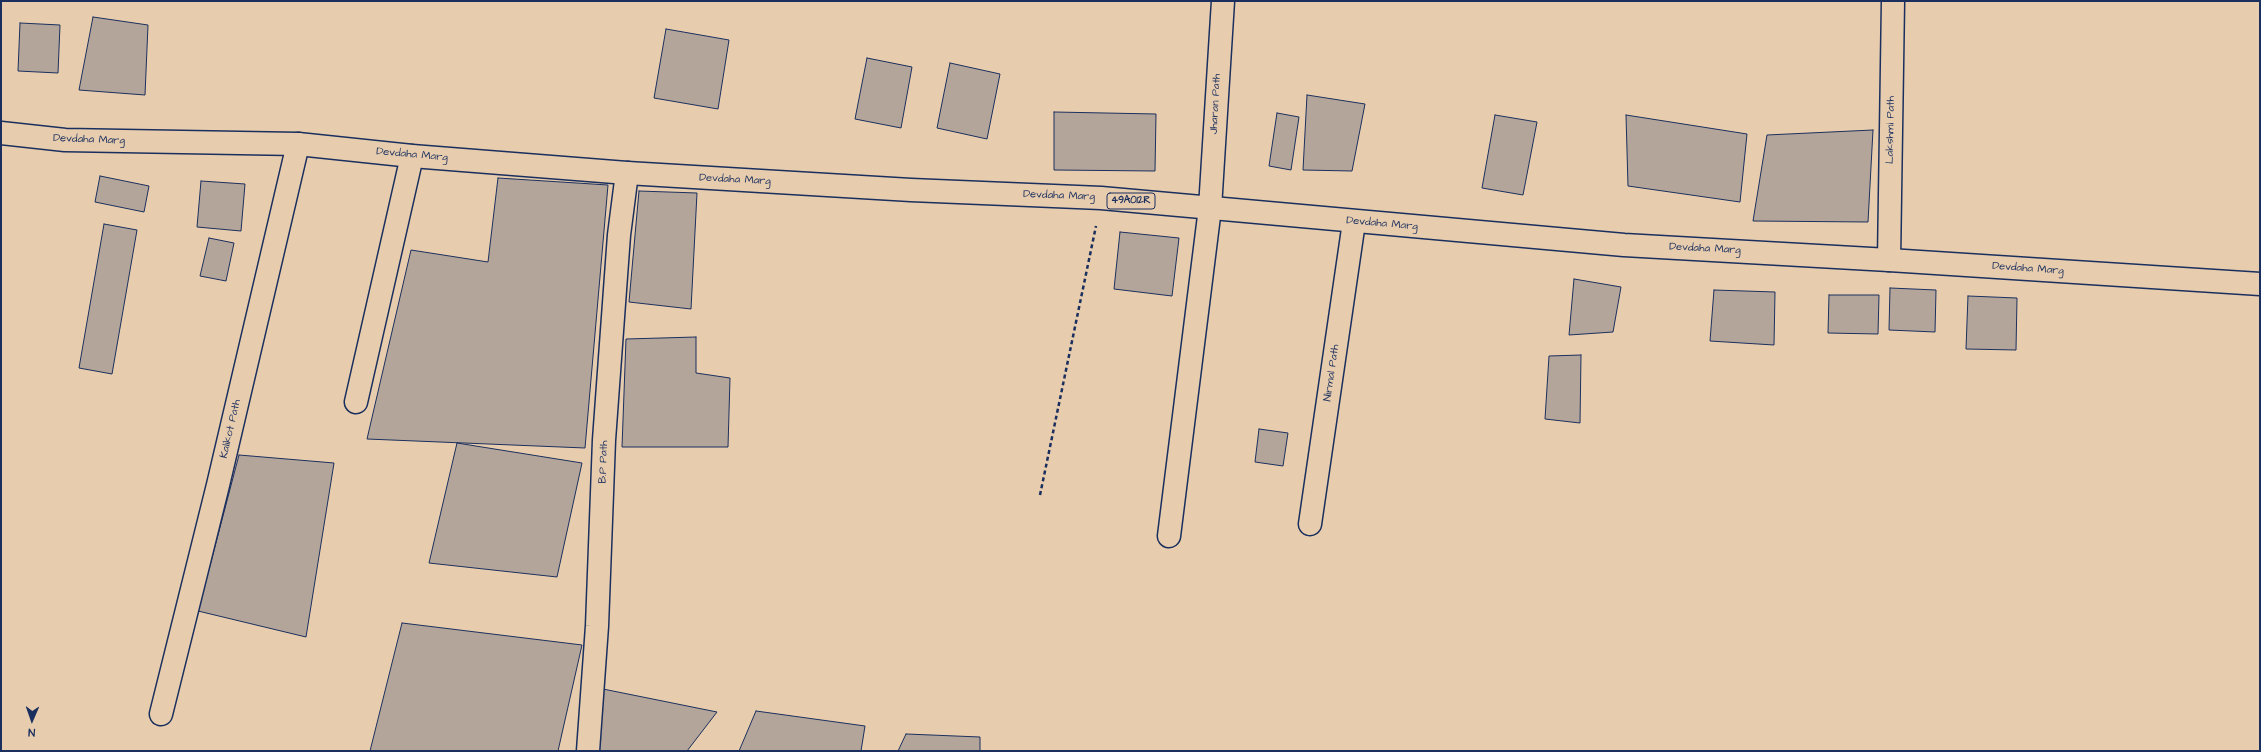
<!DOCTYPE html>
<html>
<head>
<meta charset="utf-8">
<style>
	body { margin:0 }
	#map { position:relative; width:2261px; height:752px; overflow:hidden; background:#e7cdae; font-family:"Architects Daughter",sans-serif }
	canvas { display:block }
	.frame { position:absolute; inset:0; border:2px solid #1b2f5e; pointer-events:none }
	.north { position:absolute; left:12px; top:700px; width:40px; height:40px; -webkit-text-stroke:3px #e7cdae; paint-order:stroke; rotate:182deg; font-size:11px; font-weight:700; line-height:16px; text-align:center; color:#1b2f5e }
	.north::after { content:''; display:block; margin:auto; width:14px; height:18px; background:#1b2f5e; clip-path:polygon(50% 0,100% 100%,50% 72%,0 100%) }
</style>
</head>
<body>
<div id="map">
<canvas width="2261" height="752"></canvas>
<div class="frame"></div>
<div class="north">N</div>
</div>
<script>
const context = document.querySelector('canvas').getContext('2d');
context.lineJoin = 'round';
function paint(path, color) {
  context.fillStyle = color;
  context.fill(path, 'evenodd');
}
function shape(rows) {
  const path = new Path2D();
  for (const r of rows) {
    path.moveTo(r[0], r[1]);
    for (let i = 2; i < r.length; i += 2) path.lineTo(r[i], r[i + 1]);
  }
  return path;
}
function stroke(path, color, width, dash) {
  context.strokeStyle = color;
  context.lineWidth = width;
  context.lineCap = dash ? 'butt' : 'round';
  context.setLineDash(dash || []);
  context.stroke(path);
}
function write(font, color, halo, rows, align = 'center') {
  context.font = font + ' "Architects Daughter",sans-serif';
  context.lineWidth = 3.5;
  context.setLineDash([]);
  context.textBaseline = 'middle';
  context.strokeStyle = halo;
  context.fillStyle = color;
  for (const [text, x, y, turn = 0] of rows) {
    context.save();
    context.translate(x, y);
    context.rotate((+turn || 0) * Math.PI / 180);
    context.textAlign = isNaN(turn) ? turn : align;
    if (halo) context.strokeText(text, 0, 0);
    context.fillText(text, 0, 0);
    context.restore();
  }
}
const building = shape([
	[93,17,148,25,145,95,79,90,93,17],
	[20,23,60,25,58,73,18,71,20,23],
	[666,29,729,40,718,109,654,98,666,29],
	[867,58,912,67,901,128,855,119,867,58],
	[950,63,1000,74,987,139,937,128,950,63],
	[1307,95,1365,104,1352,171,1303,170,1307,95],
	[1054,112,1156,114,1155,171,1054,170,1054,112],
	[1277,113,1299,117,1291,170,1269,166,1277,113],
	[1495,115,1537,122,1523,195,1482,188,1495,115],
	[1626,115,1747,134,1740,202,1628,186,1626,115],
	[1873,130,1868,222,1753,221,1767,135,1873,130],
	[100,176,149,186,144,212,95,202,100,176],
	[498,178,608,185,585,448,367,439,411,250,488,262,498,178],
	[201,181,245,184,241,231,197,227,201,181],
	[639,191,697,193,691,309,629,302,639,191],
	[104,224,137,230,112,374,79,368,104,224],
	[1120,232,1179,238,1172,296,1114,289,1120,232],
	[209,238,234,243,226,281,200,276,209,238],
	[1574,279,1621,287,1613,332,1569,335,1574,279],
	[1890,288,1936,290,1935,332,1889,330,1890,288],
	[1714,290,1775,292,1774,345,1710,341,1714,290],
	[1829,295,1879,295,1878,334,1828,333,1829,295],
	[1968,296,2017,298,2016,350,1966,349,1968,296],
	[696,337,696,373,730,378,728,447,622,447,626,339,696,337],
	[1581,355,1580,423,1545,419,1549,356,1581,355],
	[1259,429,1288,433,1283,466,1255,462,1259,429],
	[457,443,582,463,557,577,429,563,457,443],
	[239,455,334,463,306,637,198,611,239,455],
	[402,623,582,645,558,751,370,751,402,623],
	[603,689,717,712,687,751,591,751,603,689],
	[756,711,865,726,861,751,739,751,756,711],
	[906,734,980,737,980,751,898,751,906,734]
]);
paint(building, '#b4a59a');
stroke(building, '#1b2f5e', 1);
const minor = shape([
	[1889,260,1893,1],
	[356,402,412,156],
	[1310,524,1354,222],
	[1169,536,1210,208,1223,1],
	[161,714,218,485,298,144],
	[588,751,597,626,604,440,619,235,627,173]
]);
const primary = shape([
	[1,133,65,140,298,144,412,156,627,173,911,190,1101,198,1624,245,1889,260,2260,284]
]);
stroke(minor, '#1b2f5e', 25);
stroke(primary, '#1b2f5e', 25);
stroke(shape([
	[1040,495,1096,226]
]), '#1b2f5e', 2.5, [4, 3]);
stroke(minor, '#e7cdae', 22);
stroke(primary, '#e7cdae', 22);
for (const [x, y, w] of [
	[1131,201,48]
]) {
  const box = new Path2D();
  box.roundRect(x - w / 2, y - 8, w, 16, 3);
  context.fillStyle = '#e7cdae';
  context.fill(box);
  stroke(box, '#1b2f5e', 1);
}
write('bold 10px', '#1b2f5e', null, [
	["49A012R",1131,201]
]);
write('11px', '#1b2f5e', '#e7cdae', [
	["Jharan Path",1216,104,-87],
	["Lakshmi Path",1891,130,-89],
	["Devdaha Marg",89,140,2],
	["Devdaha Marg",412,155,5],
	["Devdaha Marg",735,180,3],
	["Devdaha Marg",1059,196,2],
	["Devdaha Marg",1382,224,5],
	["Devdaha Marg",1705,249,3],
	["Devdaha Marg",2028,269,4],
	["Nirmal Path",1332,373,-82],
	["Kalikot Path",231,429,-77],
	["B.P Path",604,462,-88]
]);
</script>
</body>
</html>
